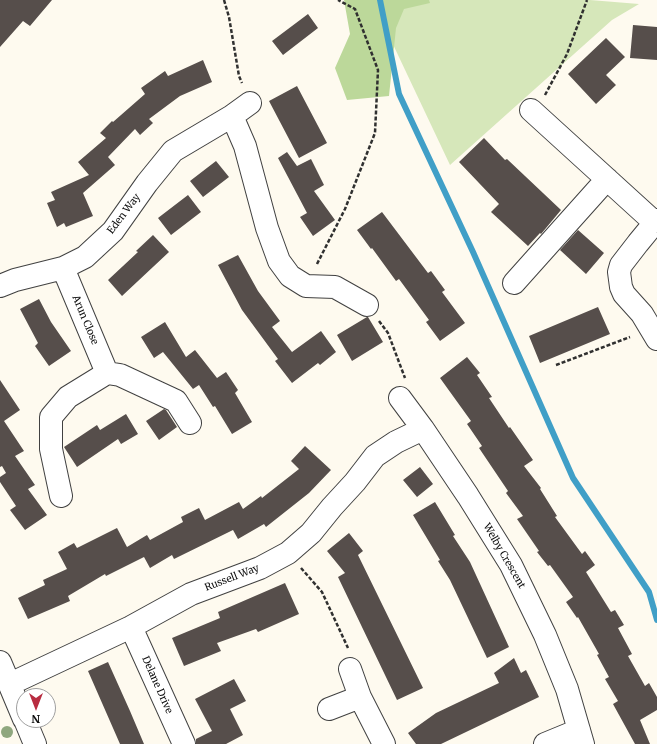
<!DOCTYPE html>
<html>
<head>
<meta charset="utf-8">
<style>
	body { margin:0 }
	#map { position:relative; width:657px; height:744px; overflow:hidden; background:#fefaef; font-family:Merriweather,serif }
	canvas { display:block }
	.north { position:absolute; left:16px; top:688px; width:40px; height:40px; box-sizing:border-box; background:#fff; border:1px solid #9f9f9f; border-radius:50%; rotate:180deg; font-size:11px; font-weight:700; line-height:16px; text-align:center; color:#0e0e0e }
	.north::after { content:''; display:block; margin:auto; width:14px; height:18px; background:#b82c40; clip-path:polygon(50% 0,100% 100%,50% 72%,0 100%) }
</style>
</head>
<body>
<div id="map">
<canvas width="657" height="744"></canvas>
<div class="north">N</div>
</div>
<script>
const context = document.querySelector('canvas').getContext('2d');
context.lineJoin = 'round';
function paint(path, color) {
  context.fillStyle = color;
  context.fill(path, 'evenodd');
}
function shape(rows) {
  const path = new Path2D();
  for (const r of rows) {
    path.moveTo(r[0], r[1]);
    for (let i = 2; i < r.length; i += 2) path.lineTo(r[i], r[i + 1]);
  }
  return path;
}
function stroke(path, color, width, dash) {
  context.strokeStyle = color;
  context.lineWidth = width;
  context.lineCap = dash ? 'butt' : 'round';
  context.setLineDash(dash || []);
  context.stroke(path);
}
function write(font, color, halo, rows, align = 'center') {
  context.font = font + ' Merriweather,serif';
  context.lineWidth = 4;
  context.setLineDash([]);
  context.textBaseline = 'middle';
  context.strokeStyle = halo;
  context.fillStyle = color;
  for (const [text, x, y, turn = 0] of rows) {
    context.save();
    context.translate(x, y);
    context.rotate((+turn || 0) * Math.PI / 180);
    context.textAlign = isNaN(turn) ? turn : align;
    if (halo) context.strokeText(text, 0, 0);
    context.fillText(text, 0, 0);
    context.restore();
  }
}
paint(shape([
	[372,0,590,0,639,4,612,20,450,165]
]), '#d6e7ba');
paint(shape([
	[344,0,429,0,430,3,404,9,396,28,389,96,347,100,335,68,350,34]
]), '#bcd89a');
stroke(shape([
	[380,0,399,94,473,252,573,478,649,592,657,620]
]), '#409fc7', 6);
paint(shape([
	[0,0,52,0,30,26,23,21,0,47],
	[308,14,318,28,283,55,272,41],
	[633,25,657,27,657,60,630,58],
	[606,38,625,57,606,75,616,85,596,104,568,74],
	[203,60,212,82,180,96,149,119,153,123,140,135,135,129,108,157,115,165,83,193,93,216,66,227,64,223,57,227,47,203,55,200,51,192,89,175,78,162,106,138,100,133,112,121,113,122,145,94,141,88,165,71,168,76],
	[297,86,327,143,299,158,269,101],
	[484,138,505,160,507,159,561,210,541,234,540,233,528,246,491,212,499,204,459,162],
	[287,152,297,166,311,159,324,185,314,191,335,220,313,236,300,217,307,213,278,158],
	[216,161,229,177,203,197,190,181],
	[188,195,201,212,171,235,158,218],
	[382,212,428,273,431,271,445,290,442,292,465,323,440,341,426,322,429,320,399,279,396,281,372,248,371,249,357,230],
	[578,230,604,253,586,274,560,250],
	[153,235,169,252,122,296,108,280,138,252,136,251],
	[238,255,258,291,280,321,272,327,292,352,321,331,336,352,320,365,318,363,292,383,275,361,278,359,242,310,218,265],
	[39,299,51,322,71,351,49,366,35,346,38,343,20,309],
	[598,307,610,334,540,363,529,336],
	[367,317,368,317,383,342,352,361,337,335],
	[165,322,186,357,195,350,217,378,226,372,238,390,235,393,252,422,232,434,215,406,213,407,199,385,193,389,163,352,154,358,141,337],
	[467,357,480,373,477,375,492,397,489,398,509,428,510,427,533,460,524,466,541,488,540,489,557,516,555,517,582,554,585,551,595,565,586,572,611,612,615,610,624,625,618,628,632,654,628,656,645,686,649,683,657,697,657,710,640,720,650,744,635,744,613,704,618,701,605,679,609,677,597,655,599,654,578,617,577,618,566,602,573,597,550,565,548,566,537,552,539,551,517,519,523,516,506,493,508,491,479,448,482,446,467,424,471,421,440,378],
	[0,380,20,410,4,421,24,451,15,456,35,485,28,489,47,515,25,530,10,510,16,506,0,482,0,477,6,473,2,466,0,467],
	[164,409,166,410,177,427,159,440,146,421],
	[126,414,138,434,121,444,118,439,77,467,64,447,97,425,100,430],
	[305,446,331,470,309,493,266,527,264,524,238,539,233,530,174,559,172,555,150,568,144,557,106,576,105,574,68,596,70,601,28,619,18,598,45,585,43,580,67,569,58,552,74,543,77,548,117,528,127,547,147,535,150,540,183,522,181,517,199,508,205,520,239,502,243,509,261,496,262,498,299,469,291,461],
	[420,467,433,484,417,497,403,480],
	[435,502,455,535,453,536,470,562,509,647,487,658,450,580,438,561,440,560,413,515],
	[349,533,363,551,358,555,423,688,397,700,338,577,345,573,327,551],
	[285,583,299,614,258,632,256,629,217,643,221,651,184,666,172,638,220,618,218,612],
	[514,658,521,673,526,670,539,697,441,744,416,744,408,733,436,713,499,683,494,673],
	[108,662,130,711,144,744,120,744,88,671],
	[234,679,246,701,230,709,243,735,226,744,196,744,196,739,212,731,195,699]
]), '#564e4b');
const minor = shape([
	[531,110,654,222],
	[232,116,245,146,267,228,279,261,290,276,306,286,335,287,367,305],
	[657,220,638,243,621,265,619,272,621,287,624,294,642,314,657,339],
	[63,268,107,373],
	[514,283,607,179],
	[0,286,15,280,63,268,85,257,113,231,147,183,173,151,232,116,250,103],
	[400,398,423,429,468,496,511,565,545,635,567,689,583,744],
	[61,496,51,449,51,417,68,397,107,373,120,375,176,401,190,423],
	[131,627,184,744],
	[0,662,24,719],
	[350,669,360,697,384,744],
	[10,684,131,627,191,594,260,568,288,553,311,533,332,507,355,482,375,456,396,442,423,429],
	[329,709,360,697],
	[25,720,35,744],
	[545,744,579,730]
]);
stroke(minor, '#414141', 24);
stroke(shape([
	[224,0,229,17,239,76,242,83],
	[545,95,567,54,587,0],
	[317,264,345,209,375,133,378,70,355,9,338,0],
	[379,321,388,333,405,378],
	[556,365,630,337],
	[301,568,322,592,348,648]
]), '#303030', 2.5, [4, 2]);
stroke(minor, '#fff', 22);
context.fillStyle = '#8fa77e';
for (const [x, y] of [
	[7,732]
]) {
  context.beginPath();
  context.arc(x, y, 6, 0, 2 * Math.PI);
  context.fill();
}
write('10px', '#0e0e0e', '#fff', [
	["Eden Way",124,214,-53],
	["Arun Close",85,320,67],
	["Welby Crescent",504,556,60],
	["Russell Way",232,578,-21],
	["Delane Drive",157,685,66]
]);
</script>
</body>
</html>
